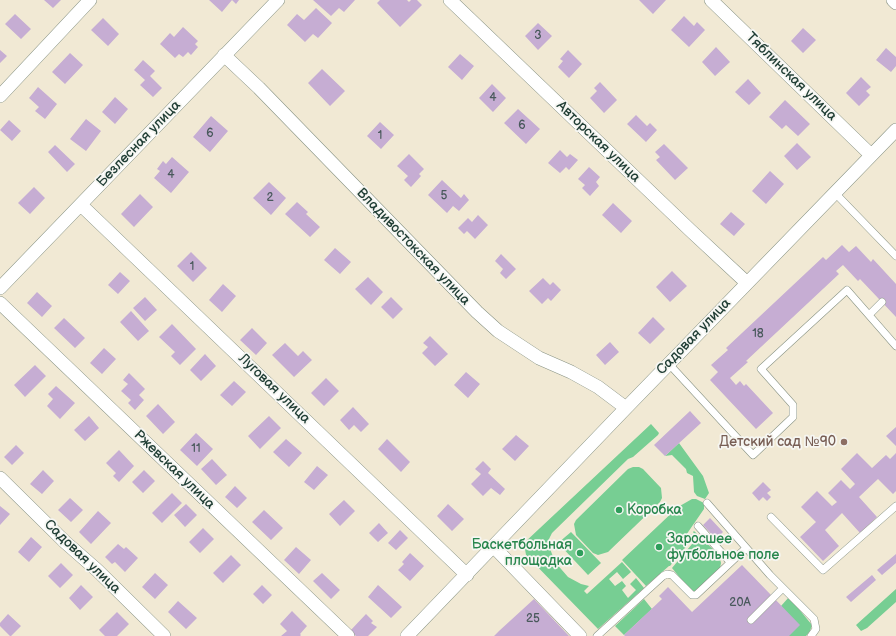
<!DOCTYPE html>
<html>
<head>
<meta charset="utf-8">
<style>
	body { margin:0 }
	canvas { display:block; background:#f1e9d4 }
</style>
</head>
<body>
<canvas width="896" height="636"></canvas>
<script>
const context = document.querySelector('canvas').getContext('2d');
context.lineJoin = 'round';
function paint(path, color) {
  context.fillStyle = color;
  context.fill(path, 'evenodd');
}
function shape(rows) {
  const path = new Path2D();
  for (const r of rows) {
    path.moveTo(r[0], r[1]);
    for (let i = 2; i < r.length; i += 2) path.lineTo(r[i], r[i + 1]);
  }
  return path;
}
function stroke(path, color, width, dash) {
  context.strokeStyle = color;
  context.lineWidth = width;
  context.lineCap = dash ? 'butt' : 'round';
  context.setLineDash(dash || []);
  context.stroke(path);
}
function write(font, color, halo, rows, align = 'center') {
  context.font = font + ' "Balsamiq Sans",sans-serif';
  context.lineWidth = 3.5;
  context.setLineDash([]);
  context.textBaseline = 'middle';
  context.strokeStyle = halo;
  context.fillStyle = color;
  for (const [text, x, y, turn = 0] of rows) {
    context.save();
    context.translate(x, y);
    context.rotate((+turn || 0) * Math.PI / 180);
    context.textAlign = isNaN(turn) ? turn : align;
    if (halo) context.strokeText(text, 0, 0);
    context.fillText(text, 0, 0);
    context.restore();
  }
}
paint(shape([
	[651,424,659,433,658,435,633,457,628,459,552,533,549,539,549,546,555,562,568,577,581,584,589,586,584,591,587,594,622,562,631,572,623,579,617,572,609,579,615,586,622,581,626,586,622,590,628,598,636,590,630,584,636,578,644,588,598,629,526,555,524,543],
	[679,443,703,476,709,493,705,499,697,496,694,492,693,476,687,473,686,469,672,455,665,456],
	[633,467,639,467,643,469,661,488,662,498,660,502,608,552,598,555,593,553,576,535,574,524,576,520,628,469],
	[692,499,696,499,704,503,704,509,684,538,691,534,694,537,670,566,669,566,646,586,622,560,678,507],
	[694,531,719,555,721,563,720,568,696,591,693,591,690,590,672,568,697,538,693,532],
	[571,532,601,563,588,575,558,543],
	[896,589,896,602,867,628,861,631,856,625],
	[789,597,812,625,810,631,806,636,789,636,781,606],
	[644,599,652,609,624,635,615,626]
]), '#77ce93');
paint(shape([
	[44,0,61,0,53,8],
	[209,0,239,0,236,4,232,0,222,12],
	[313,0,355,0,344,12,339,8,331,16],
	[380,0,407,0,409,2,411,0,417,0,422,5,400,27,377,3],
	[639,0,666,0,653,14],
	[316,8,332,23,318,38,313,34,305,42,287,25,297,14,304,20],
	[15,14,31,29,21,39,5,24],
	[684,16,694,26,697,22,705,30,689,47,671,30],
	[103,18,119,34,108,46,91,30],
	[538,23,552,36,538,50,525,36],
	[183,27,198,41,195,44,198,47,191,55,188,52,183,57,179,54,175,58,160,44,170,33,174,37],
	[803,28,816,40,803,53,791,41],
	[716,47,730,62,715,76,702,62],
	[886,48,896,57,896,66,891,72,876,60],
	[0,50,7,56,0,63],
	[568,50,582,64,569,78,558,67,563,61,560,59],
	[70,53,83,65,65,84,52,72],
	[460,54,474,66,462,80,448,67],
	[143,60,155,71,150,76,162,88,153,97,140,85,145,80,134,70],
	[322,69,345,91,330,106,308,83],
	[861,77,871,87,866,91,870,95,859,106,846,93],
	[748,79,761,93,749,105,735,92],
	[600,82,617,100,604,113,590,98,597,91,594,88],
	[492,84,506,98,493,112,479,98],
	[38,87,57,104,45,119,35,111,39,107,29,98],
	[115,97,128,109,115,124,102,112],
	[785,100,810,124,798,136,786,125,782,129,769,117],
	[518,109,540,129,526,144,504,123],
	[636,115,647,126,650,123,657,130,646,142,627,124],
	[211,116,228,131,210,152,193,137],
	[86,119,101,131,86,151,70,139],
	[9,120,21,131,12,141,0,130],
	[380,122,394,135,381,149,367,136],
	[797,143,811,157,797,170,784,156],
	[664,144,688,168,675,180,656,160,660,157,655,152],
	[55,145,75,164,67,172,48,152],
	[560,150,567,157,570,154,578,160,569,170,566,167,560,173,548,163],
	[409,154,424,169,419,174,421,176,411,187,404,180,408,176,397,166],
	[172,157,189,172,171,193,154,178,160,171,157,169,163,161,166,164],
	[589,167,600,177,596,182,599,186,590,196,582,188,585,185,578,179],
	[770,171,784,184,766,204,752,191],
	[442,180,461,198,464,194,469,200,459,211,453,206,447,213,428,195],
	[269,182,286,198,271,215,253,198],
	[34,187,45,198,30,214,18,203],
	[140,194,153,207,134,227,121,214],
	[297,202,308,212,306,214,320,227,310,237,285,214],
	[613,203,632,221,621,233,602,215],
	[731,212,745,224,734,236,720,224],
	[478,215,488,225,475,239,467,231,464,234,458,228,468,218,472,222],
	[842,245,849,252,856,246,871,262,873,259,896,284,896,317,860,279,858,281,843,265,836,271,839,274,746,361,748,362,730,378,736,385,740,381,744,386,746,384,773,413,756,429,710,380,718,372,711,365,728,350,726,348,823,257,826,260],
	[335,248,351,262,340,274,324,260],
	[191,252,207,268,193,282,177,266],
	[501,254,516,269,506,279,500,273,503,269,495,261],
	[672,271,687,286,670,302,656,287],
	[120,272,130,281,118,294,108,285],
	[368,277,383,292,371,305,355,289],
	[543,278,550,285,553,282,561,290,551,301,548,298,542,304,529,291],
	[223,284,236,296,222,312,209,300],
	[37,292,52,306,42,317,27,303],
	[145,297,157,310,145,321,133,308],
	[391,297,403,309,393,319,381,307],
	[131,311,149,331,138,341,120,322],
	[653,317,665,329,650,344,638,333],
	[64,318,85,338,75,348,54,328],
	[172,324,196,349,180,365,171,356,175,352,159,337],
	[252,328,267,343,256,355,240,340],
	[430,336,448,354,435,366,422,353,428,347,423,343],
	[610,342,619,352,605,365,596,355],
	[285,343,298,356,303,351,312,360,294,377,272,355],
	[104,348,116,359,102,374,90,363],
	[205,354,216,366,201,381,190,370],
	[35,365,46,376,25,397,14,385],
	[466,372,480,384,468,398,454,385],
	[129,373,145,389,139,395,144,400,135,410,128,403,131,400,121,391,128,384,123,380],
	[326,378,339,391,324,406,311,393],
	[234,381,246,392,232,406,220,395],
	[56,386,75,403,60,419,47,406,53,399,48,394],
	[158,404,175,422,163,434,146,416],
	[353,407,369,424,361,432,354,425,349,430,340,420],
	[690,411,701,423,665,456,654,445],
	[89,416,99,428,85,441,74,430],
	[269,416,281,428,260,449,248,436],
	[896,427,896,446,886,436],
	[196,433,213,449,197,466,180,450],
	[516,435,529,446,515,461,502,449],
	[286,439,302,453,289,467,273,452],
	[387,439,410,462,401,472,378,449],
	[16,445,24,453,12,465,4,457],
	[119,450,134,466,119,482,113,476,116,473,106,463],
	[857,453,872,468,886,455,890,459,896,453,896,491,893,494,878,479,859,497,877,517,860,533,842,513,825,530,839,546,823,561,800,537,816,522,801,507,817,491,832,506,837,502,828,493,841,480,850,489,855,484,841,469],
	[212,459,227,475,216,485,201,469],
	[483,461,491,469,488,473,505,489,500,495,491,488,483,496,471,484,481,474,475,469],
	[317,466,328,475,314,490,304,482],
	[43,470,54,481,42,494,30,484],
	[144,470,155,481,143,493,132,482],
	[763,482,771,490,767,493,771,497,767,501,763,497,759,501,752,493],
	[235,486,247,498,237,508,225,497],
	[172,493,182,503,162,523,152,513],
	[70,498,83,510,71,522,58,510],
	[344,500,355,511,340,526,329,514],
	[186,504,197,515,185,527,174,515],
	[448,504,464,519,452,531,437,516],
	[0,506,10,514,0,525],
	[264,510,283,528,271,540,252,522],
	[98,511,111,523,91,544,79,532],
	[710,518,723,532,716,539,703,525],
	[379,523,388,533,378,542,369,533],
	[203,528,214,539,200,553,189,542],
	[400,530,408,538,396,550,388,543],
	[31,537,42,547,29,562,18,552],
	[118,544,124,549,126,547,138,558,125,572,115,562,112,564,105,557],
	[296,547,311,560,299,574,284,560],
	[410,553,424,566,410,581,398,570,404,564,402,562],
	[896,554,896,563,882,575,877,570],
	[231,555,241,565,223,583,213,573],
	[61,563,73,575,60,588,48,576],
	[742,565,800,625,789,636,625,636,624,635,662,599,659,596,668,587,692,612],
	[155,573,168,585,155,599,142,587],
	[322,573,340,590,331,599,313,581],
	[872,575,876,580,851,602,846,597],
	[81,585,93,597,80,610,69,598],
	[262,585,272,595,263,604,253,594],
	[378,585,402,607,391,618,368,597],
	[534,599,569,636,494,636,499,631],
	[178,601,197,618,186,629,168,612],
	[292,611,307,626,300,634,301,635,300,636,281,636,287,631,280,624],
	[117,612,129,624,117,636,105,636,99,630],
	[8,614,21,626,11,636,10,636,0,626,0,623],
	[366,614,373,621,371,623,377,627,368,636,356,636,350,631]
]), '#c6add3');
const lane = shape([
	[835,193,896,256],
	[869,315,882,302],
	[669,364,753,455,793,417,793,405,761,369,847,290,896,346],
	[707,503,770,575,814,619,816,629,811,636],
	[771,517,823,570,896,506],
	[698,526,730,562],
	[751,620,783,588],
	[597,636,663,576,667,574,672,575,692,595,696,595,746,548]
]);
const street = shape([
	[450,0,690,230,747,283],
	[711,0,871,155],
	[893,0,896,3],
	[224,55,259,88,477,312,498,331,539,358,571,372,598,387,626,408],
	[0,96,90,0],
	[81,205,467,575],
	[0,288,278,0],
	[0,303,348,636],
	[0,478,65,542,97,570,164,636],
	[494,547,580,636],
	[407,636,626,408,896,130]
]);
stroke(lane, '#889384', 8);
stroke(street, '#889384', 14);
stroke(lane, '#fff', 7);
stroke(street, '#fff', 13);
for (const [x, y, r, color] of [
	[844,442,4,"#8d6e63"],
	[619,510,4,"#2e9e5b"],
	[659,547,4,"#2e9e5b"],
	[580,553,4,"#2e9e5b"]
]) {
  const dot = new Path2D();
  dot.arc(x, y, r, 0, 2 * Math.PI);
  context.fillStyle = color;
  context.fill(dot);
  stroke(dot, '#f6f6f2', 1.5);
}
write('12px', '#49595c', null, [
	["3",538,36],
	["4",493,98],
	["6",522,126],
	["6",210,134],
	["1",380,136],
	["4",171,175],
	["5",444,196],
	["2",270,198],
	["1",192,267],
	["18",758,334],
	["11",196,449],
	["20А",740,603],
	["25",533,619]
]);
write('14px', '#1f3d34', '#f6f6f2', [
	["Тяблинская улица",791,77,44],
	["Авторская улица",598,142,44],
	["Безлесная улица",139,144,-46],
	["Владивостокская улица",413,247,46],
	["Садовая улица",694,337,-46],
	["Луговая улица",274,389,44],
	["Ржевская улица",174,470,44],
	["Садовая улица",82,557,44]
]);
write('14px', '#785e54', '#f6f6f2', [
	["Детский сад №90",836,442]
], 'right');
write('14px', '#27864d', '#f6f6f2', [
	["Коробка",627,510],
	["Заросшее",667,539],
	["футбольное поле",667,555],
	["Баскетбольная",572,545,"right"],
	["площадка",572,561,"right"]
], 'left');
</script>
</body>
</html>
